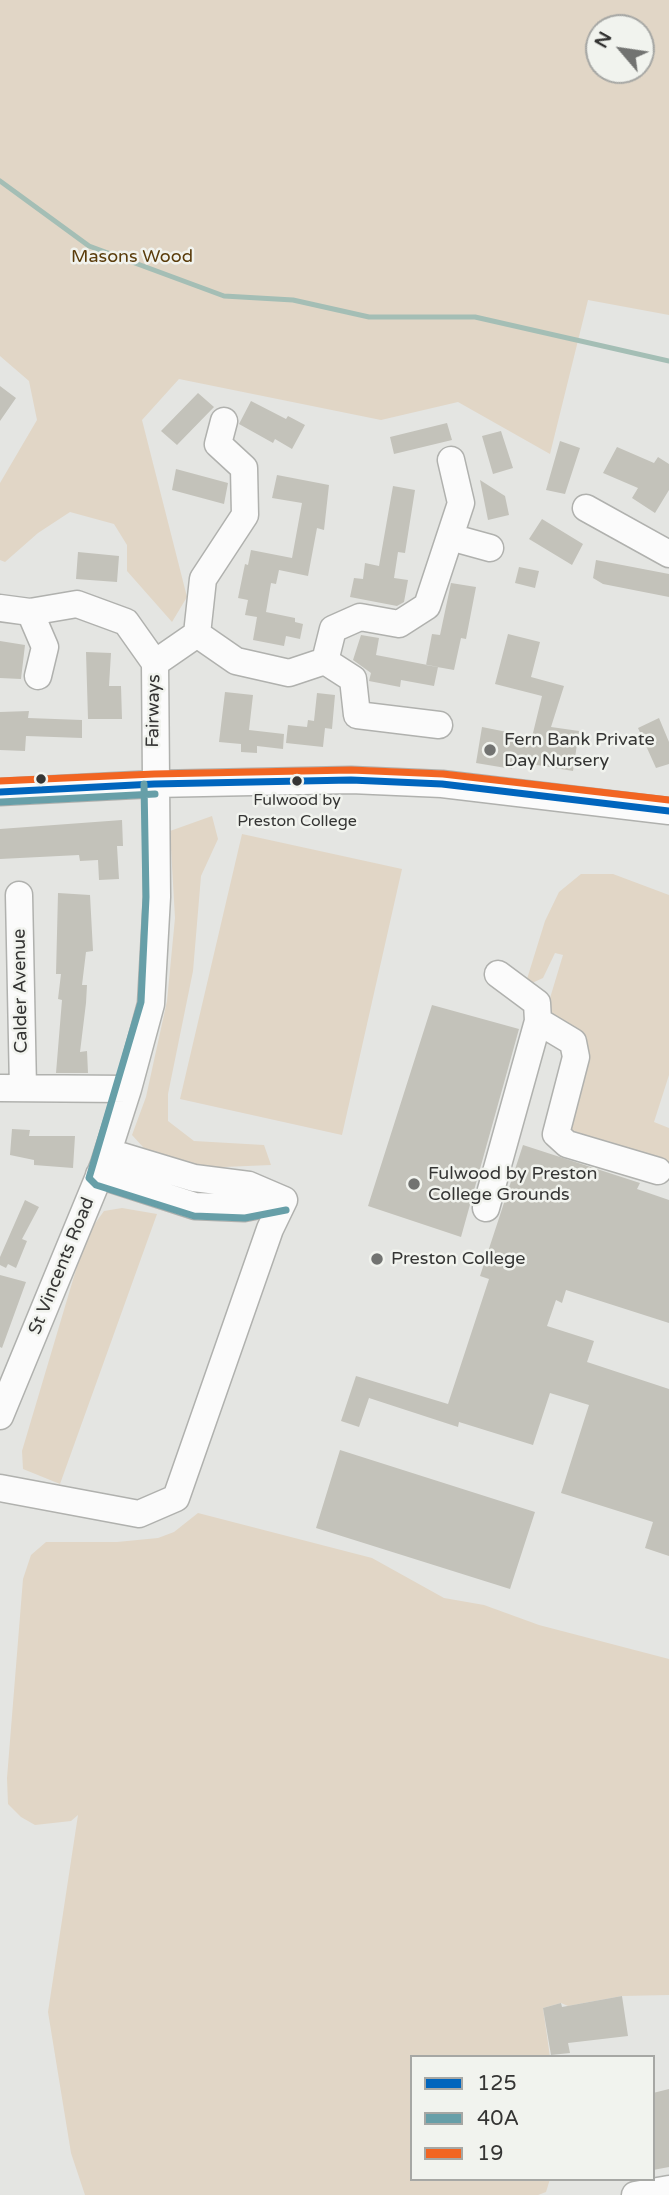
<!DOCTYPE html>
<html>
<head>
<meta charset="utf-8">
<style>
	body { margin:0 }
	#map { position:relative; width:669px; height:2195px; overflow:hidden; background:#e4e5e2; font-family:"Varela Round",sans-serif }
	canvas { display:block }
	.legend { position:absolute; left:410px; top:2055px; width:245px; height:126px; box-sizing:border-box; background:#f1f3ee; border:2px solid #a6a7a4; margin:0; padding:9px 12px; list-style:none; font-size:21px; color:#353534 }
	.legend li { display:flex; align-items:center; gap:14px; height:35px }
	.legend b { width:35px; border:2px solid #a6a7a4 }
	.north { position:absolute; left:585px; top:14px; width:70px; height:70px; box-sizing:border-box; background:#f1f3ee; border:2px solid #a6a7a4; border-radius:50%; rotate:299deg; font-size:19px; font-weight:700; line-height:28px; text-align:center; color:#353534 }
	.north::after { content:''; display:block; margin:auto; width:24px; height:32px; background:#727371; clip-path:polygon(50% 0,100% 100%,50% 72%,0 100%) }
</style>
</head>
<body>
<div id="map">
<canvas width="669" height="2195"></canvas>
<ul class="legend">
<li><b style="height:9px;background:#0065bd"></b>125</li>
<li><b style="height:9px;background:#679fa8"></b>40A</li>
<li><b style="height:9px;background:#f26522"></b>19</li>
</ul>
<div class="north">N</div>
</div>
<script>
const context = document.querySelector('canvas').getContext('2d');
context.lineJoin = 'round';
function paint(path, color) {
  context.fillStyle = color;
  context.fill(path, 'evenodd');
}
function shape(rows) {
  const path = new Path2D();
  for (const r of rows) {
    path.moveTo(r[0], r[1]);
    for (let i = 2; i < r.length; i += 2) path.lineTo(r[i], r[i + 1]);
  }
  return path;
}
function stroke(path, color, width, dash) {
  context.strokeStyle = color;
  context.lineWidth = width;
  context.lineCap = dash ? 'butt' : 'round';
  context.setLineDash(dash || []);
  context.stroke(path);
}
function write(font, color, halo, rows, align = 'center') {
  context.font = font + ' "Varela Round",sans-serif';
  context.lineWidth = 5;
  context.setLineDash([]);
  context.textBaseline = 'middle';
  context.strokeStyle = halo;
  context.fillStyle = color;
  for (const [text, x, y, turn = 0] of rows) {
    context.save();
    context.translate(x, y);
    context.rotate((+turn || 0) * Math.PI / 180);
    context.textAlign = isNaN(turn) ? turn : align;
    if (halo) context.strokeText(text, 0, 0);
    context.fillText(text, 0, 0);
    context.restore();
  }
}
paint(shape([
	[0,0,669,0,669,315,588,300,550,454,458,402,381,420,179,379,142,420,187,597,172,622,127,571,127,545,114,524,70,512,38,533,5,562,0,560,0,483,37,420,29,381,0,356],
	[599,28,641,28,641,70,599,70],
	[212,816,218,839,201,876,193,971,168,1094,168,1121,194,1141,264,1145,271,1165,200,1168,153,1158,132,1135,146,1097,167,1001,175,918,170,831],
	[242,834,402,869,342,1135,180,1099],
	[581,874,613,874,669,895,669,1075,654,1122,669,1128,669,1178,567,1135,587,1049,553,1027,547,1008,563,955,555,953,543,978,532,983,527,979,545,921,559,892],
	[122,1208,157,1214,60,1484,23,1469,22,1451,86,1236,104,1211],
	[198,1513,372,1558,444,1598,484,1605,539,1625,669,1659,669,1995,622,1996,568,2006,561,2003,543,2008,550,2057,412,2057,412,2179,550,2179,546,2192,538,2195,85,2195,71,2153,48,2012,78,1815,71,1821,35,1825,21,1817,8,1804,7,1778,23,1579,31,1555,46,1542,117,1542,158,1538,174,1532]
]), '#e1d6c6');
stroke(shape([
	[0,181,89,246,224,296,293,300,369,317,475,317,669,361]
]), '#a4beb5', 5);
paint(shape([
	[0,386,16,398,0,421],
	[198,393,214,407,177,445,161,431],
	[251,401,286,419,288,416,305,425,292,449,275,439,273,443,239,424],
	[447,423,452,440,394,454,390,437],
	[501,431,513,468,493,474,482,436],
	[560,441,580,448,565,494,546,490],
	[617,447,654,463,658,457,669,464,669,490,655,513,632,498,638,488,603,473],
	[176,469,228,483,224,504,172,490],
	[277,475,329,485,324,530,317,528,308,576,279,570,276,584,271,583,266,612,295,618,295,622,303,624,300,639,286,636,284,646,253,640,257,617,245,615,248,600,238,598,245,564,248,565,251,550,292,558,302,503,272,498],
	[480,480,505,496,509,515,488,520],
	[393,486,415,490,405,553,398,552,394,578,408,580,404,602,397,606,350,597,354,578,363,579,365,563,379,566],
	[542,519,583,544,572,565,529,539],
	[78,552,119,556,117,582,76,579],
	[596,560,669,574,669,597,603,584,593,578],
	[519,567,539,571,535,588,515,583],
	[451,583,476,587,466,639,461,638,454,670,426,665,432,634,440,635],
	[508,634,540,642,531,677,564,686,551,727,579,731,573,771,513,761,512,769,476,763,482,727,532,737,542,696,495,684],
	[361,635,379,638,376,655,438,667,434,686,401,680,400,687,369,681,371,673,353,660],
	[0,641,25,645,21,679,0,678],
	[86,652,111,653,109,686,121,686,122,719,88,719],
	[225,692,253,695,249,730,284,734,283,749,257,746,257,753,241,752,241,744,219,742],
	[317,693,335,695,332,729,325,728,323,747,286,743,288,725,307,727,308,720,314,721],
	[29,711,28,718,82,720,82,738,26,736,25,751,0,750,0,712],
	[659,718,669,742,669,764,656,768,638,728],
	[122,820,123,846,117,846,119,879,99,880,98,860,80,861,79,855,0,859,0,829],
	[58,893,90,895,93,951,86,952,82,985,87,985,86,1003,80,1052,87,1051,88,1073,56,1073,62,1000,58,999,61,974,56,974],
	[432,1005,519,1029,461,1237,368,1206],
	[12,1129,30,1130,29,1136,75,1136,73,1168,34,1165,34,1160,10,1155],
	[523,1145,640,1183,637,1189,669,1200,669,1323,566,1290,562,1303,556,1300,547,1326,594,1341,587,1362,669,1389,669,1556,645,1548,653,1522,561,1493,589,1405,550,1393,533,1445,459,1422,458,1427,369,1398,359,1427,341,1421,356,1376,448,1404,489,1279,480,1276],
	[25,1200,39,1207,22,1239,27,1241,16,1268,8,1264,6,1268,0,1265,0,1257],
	[0,1275,26,1282,2,1348,0,1347],
	[340,1450,535,1512,510,1589,316,1528],
	[622,1996,628,2036,568,2043,570,2053,551,2055,543,2008,561,2003,562,2007],
	[669,2089,669,2167,653,2170,653,2093]
]), '#c3c2ba');
const minor = shape([
	[586,508,669,554],
	[450,537,490,548],
	[0,608,30,612,77,604,126,622,155,663,157,897,151,1004,128,1089,104,1164,0,1416],
	[30,612,45,647,38,676],
	[197,634,236,661,289,673,325,661,353,679,357,715,439,725],
	[325,661,333,629,360,617,399,624,427,606,461,503,451,460],
	[155,663,197,634,203,579,245,515,244,468,218,444,224,421],
	[0,792,154,784,351,780,442,784,669,811],
	[19,895,23,1088],
	[538,1021,573,1042,576,1057,556,1134,567,1144,658,1171],
	[0,1088,128,1089],
	[108,1152,194,1178,249,1185,284,1200],
	[99,1175,195,1206,244,1208,284,1200],
	[486,1208,538,1021,537,1003,498,974],
	[0,1488,139,1514,176,1498,270,1229,284,1200],
	[635,2195,669,2189]
]);
stroke(minor, '#b0b1ae', 29);
stroke(minor, '#fbfbfb', 26);
stroke(shape([
	[0,792,154,784,351,780,442,784,669,811]
]), '#0065bd', 7);
stroke(shape([
	[144,784,146,897,141,1002,89,1178,96,1185,194,1216,245,1218,286,1210],
	[1,802,155,794]
]), '#679fa8', 7);
stroke(shape([
	[0,781,154,774,351,770,443,774,669,800]
]), '#f26522', 7);
for (const [x, y, r, color] of [
	[490,750,7,"#727371"],
	[41,779,6,"#353534"],
	[297,781,6,"#353534"],
	[414,1184,7,"#727371"],
	[377,1259,7,"#727371"]
]) {
  const dot = new Path2D();
  dot.arc(x, y, r, 0, 2 * Math.PI);
  context.fillStyle = color;
  context.fill(dot);
  stroke(dot, '#f1f3ee', 2.5);
}
write('16px', '#353534', '#f1f3ee', [
	["Fulwood by",297,801],
	["Preston College",297,822]
]);
write('18px', '#5a3c0b', '#f1f3ee', [
	["Masons Wood",132,257]
]);
write('18px', '#353534', '#f1f3ee', [
	["Fairways",154,711,-89],
	["Calder Avenue",21,991,-91],
	["St Vincents Road",62,1266,-68]
]);
write('18px', '#353534', '#f1f3ee', [
	["Fern Bank Private",504,740],
	["Day Nursery",504,761],
	["Fulwood by Preston",428,1174],
	["College Grounds",428,1195],
	["Preston College",391,1259]
], 'left');
</script>
</body>
</html>
